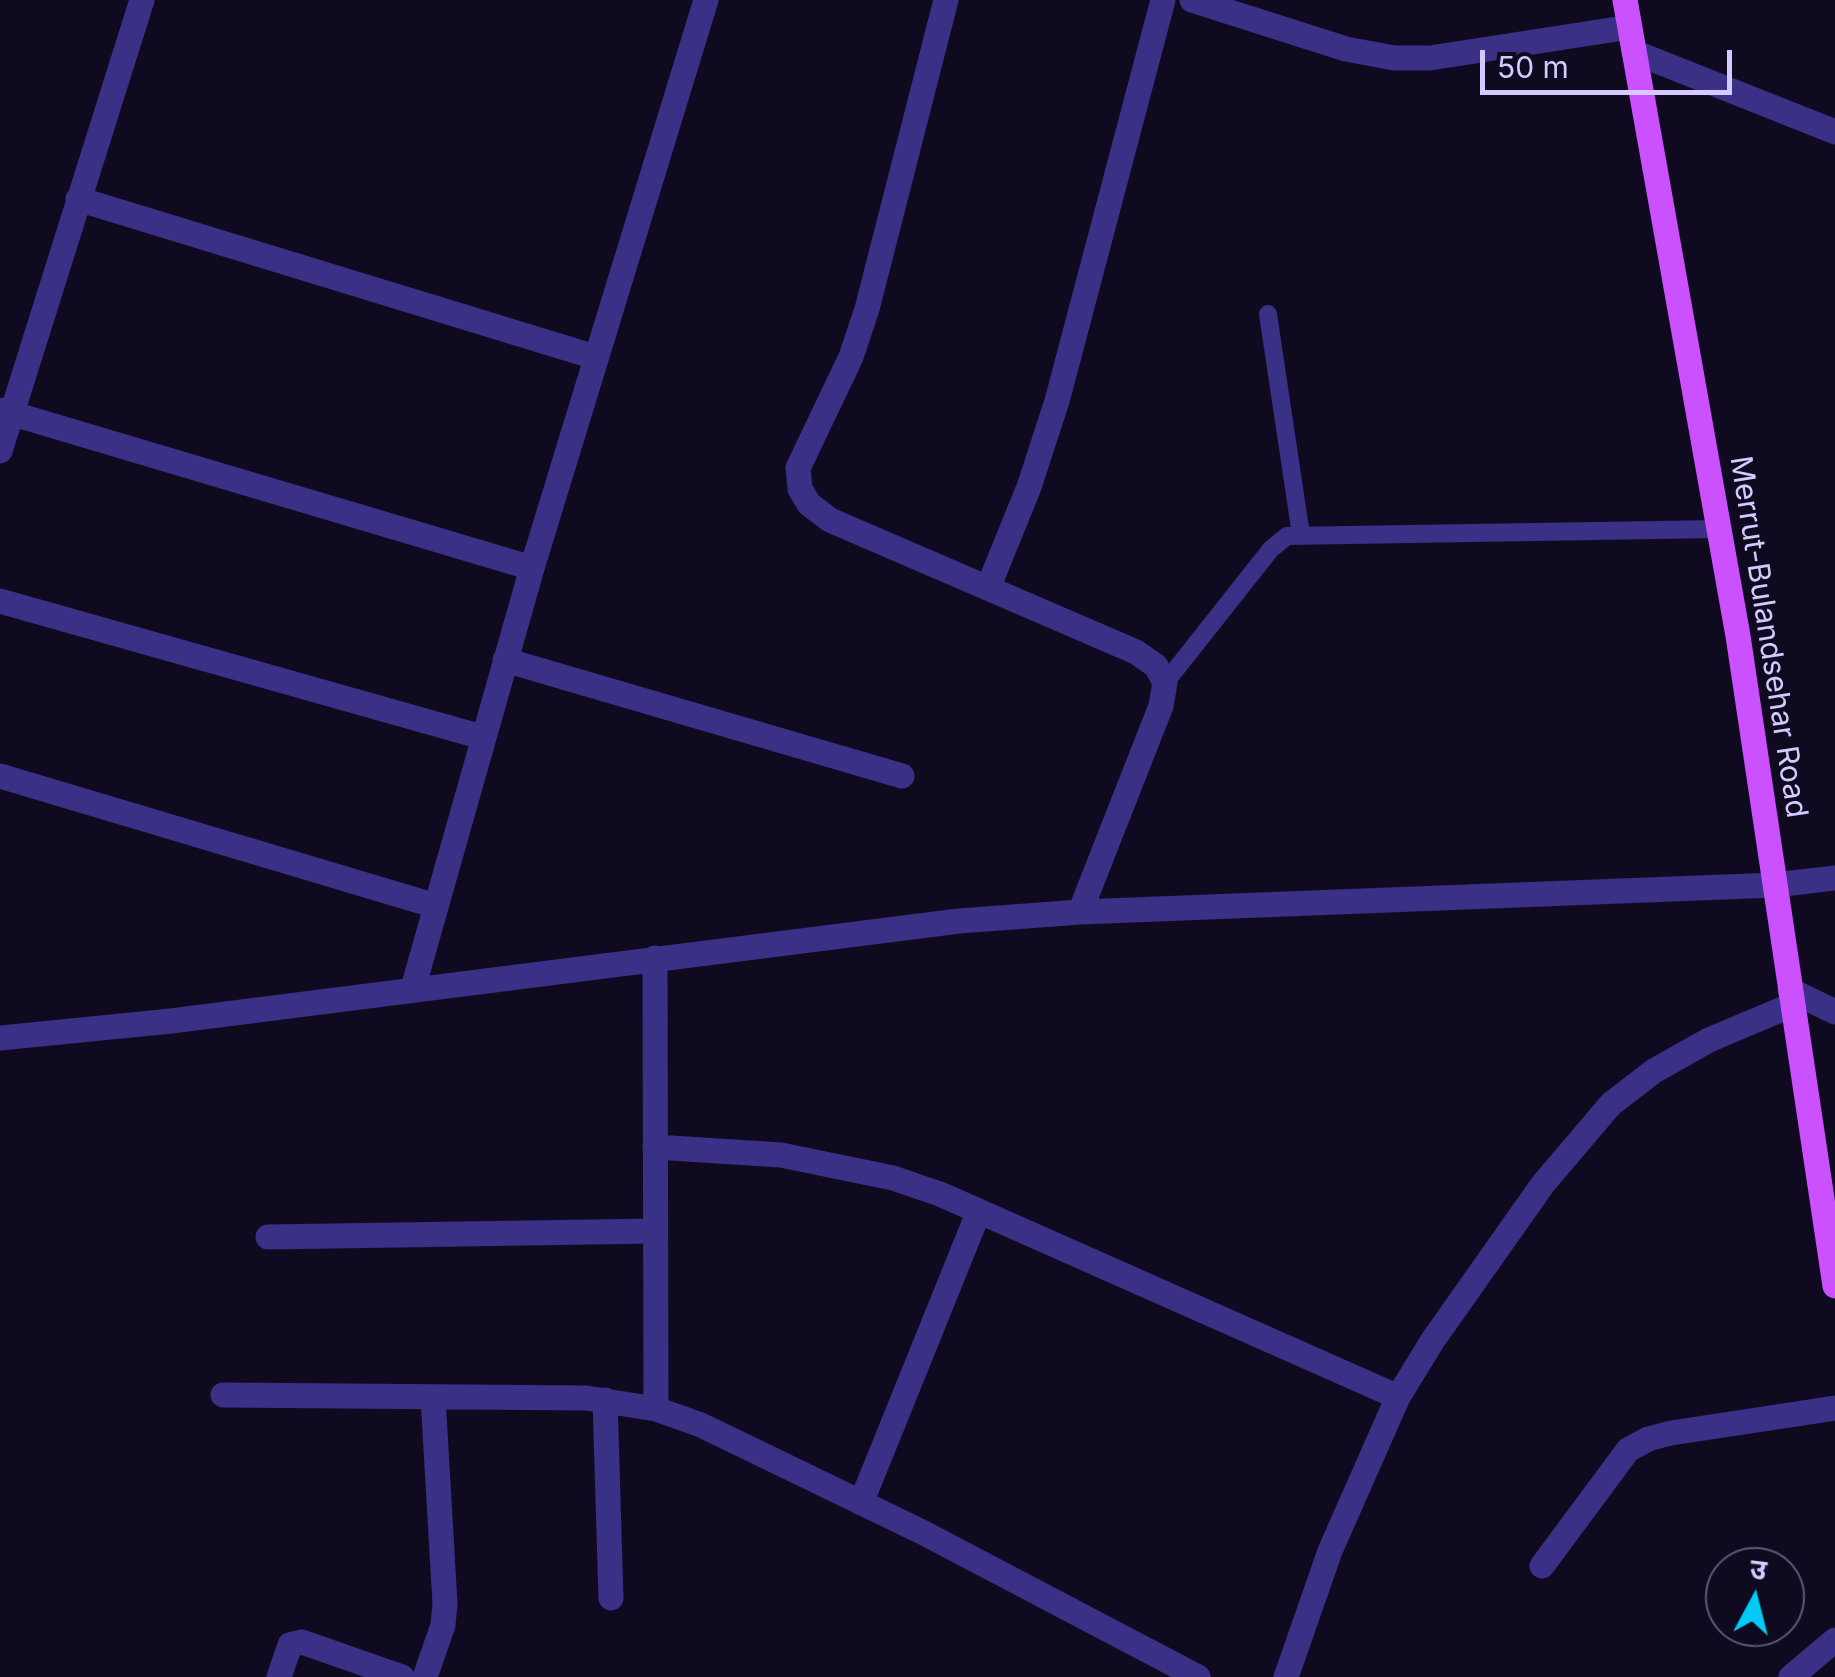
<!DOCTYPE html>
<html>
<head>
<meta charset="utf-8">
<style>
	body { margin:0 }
	#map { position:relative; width:1835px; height:1677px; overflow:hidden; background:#100a21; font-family:Inter,"Noto Sans Devanagari",sans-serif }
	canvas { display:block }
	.north { position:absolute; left:1705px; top:1547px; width:100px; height:100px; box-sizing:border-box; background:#100a21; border:2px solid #5e577a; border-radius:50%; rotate:7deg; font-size:28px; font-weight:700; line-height:40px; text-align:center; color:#d4caff }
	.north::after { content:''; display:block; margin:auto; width:35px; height:45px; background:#00cbf5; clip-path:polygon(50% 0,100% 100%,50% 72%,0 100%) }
	.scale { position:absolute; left:1480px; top:50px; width:252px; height:45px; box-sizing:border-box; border:5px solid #d4caff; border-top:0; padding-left:12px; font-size:30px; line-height:35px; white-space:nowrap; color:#d4caff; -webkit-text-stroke:8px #100a21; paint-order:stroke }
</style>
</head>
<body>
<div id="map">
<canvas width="1835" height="1677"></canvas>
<div class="north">उ</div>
<div class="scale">50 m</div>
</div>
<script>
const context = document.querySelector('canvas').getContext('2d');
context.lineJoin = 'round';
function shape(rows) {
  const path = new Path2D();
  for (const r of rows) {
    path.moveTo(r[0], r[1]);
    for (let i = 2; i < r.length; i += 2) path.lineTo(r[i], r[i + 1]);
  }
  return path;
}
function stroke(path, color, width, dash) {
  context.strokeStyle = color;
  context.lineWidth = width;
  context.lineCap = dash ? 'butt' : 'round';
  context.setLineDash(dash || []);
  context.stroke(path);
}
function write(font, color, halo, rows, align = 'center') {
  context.font = font + ' Inter,sans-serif';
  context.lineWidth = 8;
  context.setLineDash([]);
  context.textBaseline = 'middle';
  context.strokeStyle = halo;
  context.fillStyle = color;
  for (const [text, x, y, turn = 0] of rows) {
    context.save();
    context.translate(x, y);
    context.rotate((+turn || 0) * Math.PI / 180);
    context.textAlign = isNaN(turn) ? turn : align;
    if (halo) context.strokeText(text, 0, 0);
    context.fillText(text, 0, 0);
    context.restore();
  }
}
stroke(shape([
	[1268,314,1301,535],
	[1165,683,1271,549,1287,536,1719,529]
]), '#3a3085', 18);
stroke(shape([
	[946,0,867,309,851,357,798,468,800,489,809,504,830,520,1136,652,1156,666,1165,683,1161,706,1080,912],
	[1192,0,1346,49,1394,58,1430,58,1630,27],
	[1634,52,1835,132],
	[78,199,595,357],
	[0,410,532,568],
	[0,451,142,0],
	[988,588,1029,487,1057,401,1163,0],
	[0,601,482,737],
	[505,660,902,776],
	[0,776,436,906],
	[655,958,656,1409],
	[413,988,532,568,706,0],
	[1790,990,1835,1012],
	[0,1038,171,1021,959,921,1080,912,1775,885,1835,878],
	[655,1147,781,1155,893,1178,940,1194,1398,1397],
	[268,1237,655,1231],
	[223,1395,586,1398,656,1409,701,1425,924,1533,1198,1677],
	[605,1400,611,1598],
	[861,1503,979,1211],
	[1542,1566,1628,1450,1648,1439,1671,1433,1835,1408],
	[279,1677,290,1645,302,1642,402,1677],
	[425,1677,443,1625,445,1604,433,1397],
	[1791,1677,1835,1640]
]), '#3a3085', 25);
stroke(shape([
	[1286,1677,1330,1551,1398,1397,1433,1340,1543,1184,1611,1104,1654,1071,1709,1040,1792,1005]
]), '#3a3085', 25);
stroke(shape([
	[1625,0,1738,636,1835,1286]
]), '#cb51ff', 25);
write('30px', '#d4caff', '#100a21', [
	["Merrut-Bulandsehar Road",1768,637,81]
]);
</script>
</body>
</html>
